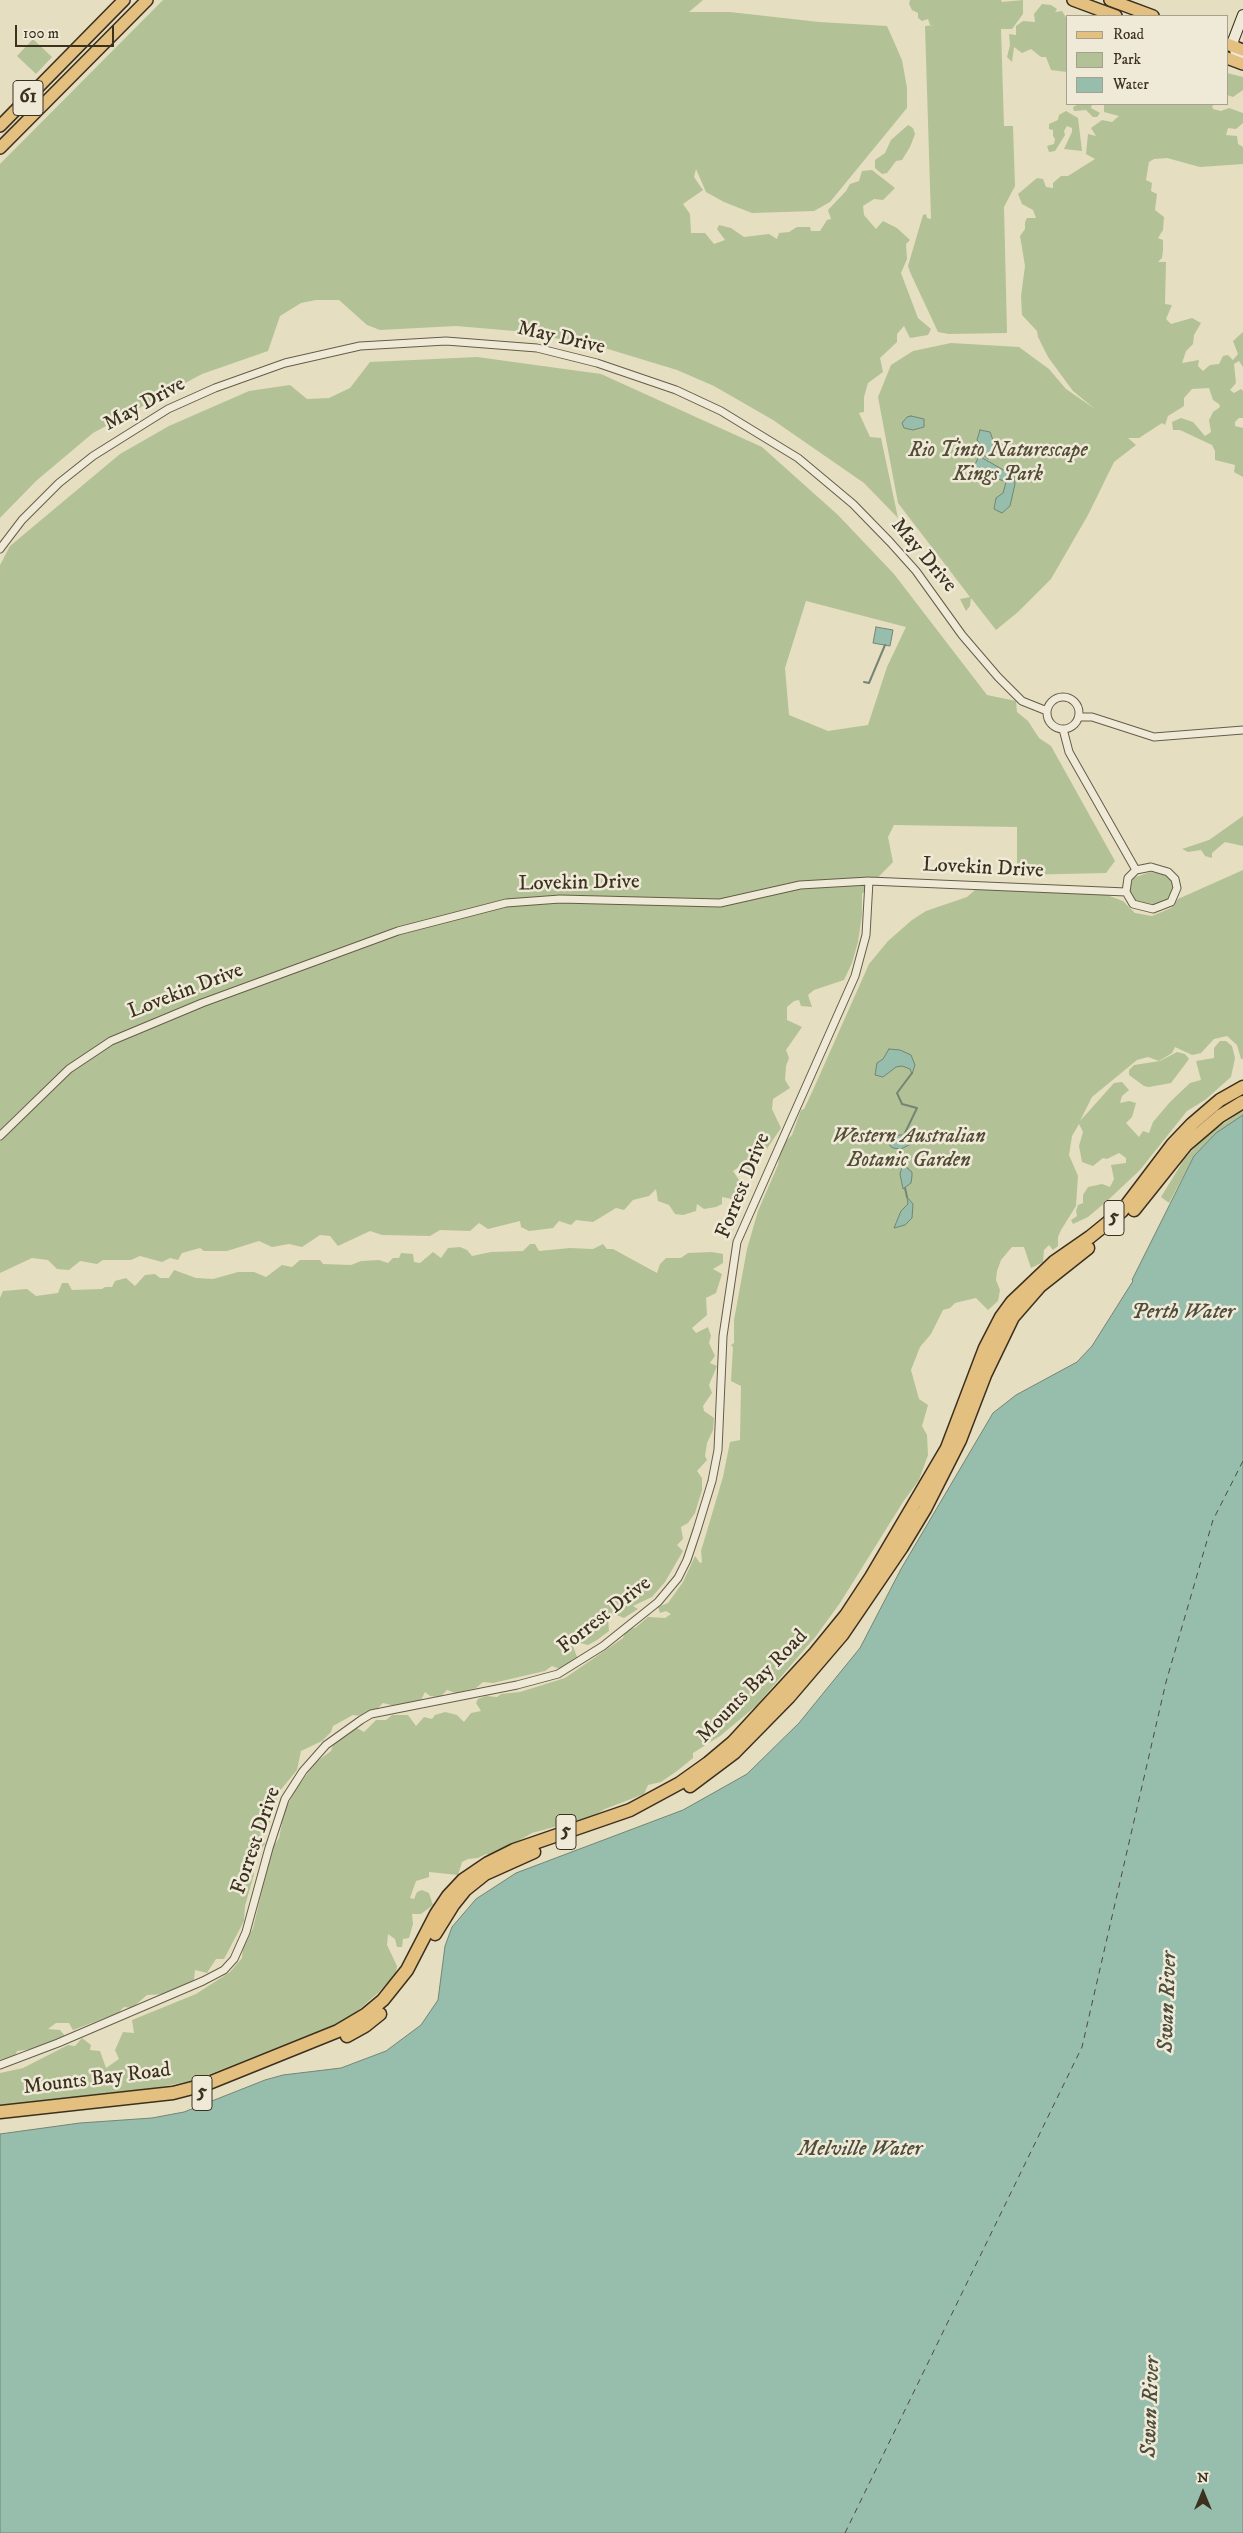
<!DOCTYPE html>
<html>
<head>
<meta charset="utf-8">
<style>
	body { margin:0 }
	#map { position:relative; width:1243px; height:2533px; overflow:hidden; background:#e6dec1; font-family:"IM FELL DW Pica",serif }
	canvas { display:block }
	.legend { position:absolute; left:1066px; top:15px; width:162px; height:90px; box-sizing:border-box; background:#efead7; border:1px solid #a7a08d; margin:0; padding:6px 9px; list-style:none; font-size:15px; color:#3c301f }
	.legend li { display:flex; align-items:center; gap:10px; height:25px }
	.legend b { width:25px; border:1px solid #a7a08d }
	.north { position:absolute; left:1178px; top:2468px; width:50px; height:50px; -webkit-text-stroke:4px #efead7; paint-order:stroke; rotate:0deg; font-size:14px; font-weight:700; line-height:20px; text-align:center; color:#3c301f }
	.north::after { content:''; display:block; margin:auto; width:18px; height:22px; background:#3c301f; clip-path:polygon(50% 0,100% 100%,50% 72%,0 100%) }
	.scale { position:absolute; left:15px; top:25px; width:99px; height:22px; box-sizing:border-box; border:2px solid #3c301f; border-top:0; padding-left:6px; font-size:15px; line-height:18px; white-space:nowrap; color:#3c301f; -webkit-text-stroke:4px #efead7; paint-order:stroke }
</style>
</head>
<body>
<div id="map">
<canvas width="1243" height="2533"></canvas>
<ul class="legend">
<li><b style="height:6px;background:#e3bf80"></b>Road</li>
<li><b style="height:14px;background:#b2c296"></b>Park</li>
<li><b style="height:14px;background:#97bdad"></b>Water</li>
</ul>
<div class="north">N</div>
<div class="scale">100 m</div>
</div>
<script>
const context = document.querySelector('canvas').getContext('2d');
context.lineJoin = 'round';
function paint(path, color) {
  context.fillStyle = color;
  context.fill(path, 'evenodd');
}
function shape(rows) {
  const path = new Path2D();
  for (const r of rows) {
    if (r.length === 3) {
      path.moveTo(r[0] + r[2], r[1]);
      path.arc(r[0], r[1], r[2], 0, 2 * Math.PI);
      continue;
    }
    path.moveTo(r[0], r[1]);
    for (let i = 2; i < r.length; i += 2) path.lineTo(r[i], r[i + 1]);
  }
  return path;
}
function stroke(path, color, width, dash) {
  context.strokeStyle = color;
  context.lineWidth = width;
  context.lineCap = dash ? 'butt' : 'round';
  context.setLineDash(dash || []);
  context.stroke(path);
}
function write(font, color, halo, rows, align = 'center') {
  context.font = font + ' "IM FELL DW Pica",serif';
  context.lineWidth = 5;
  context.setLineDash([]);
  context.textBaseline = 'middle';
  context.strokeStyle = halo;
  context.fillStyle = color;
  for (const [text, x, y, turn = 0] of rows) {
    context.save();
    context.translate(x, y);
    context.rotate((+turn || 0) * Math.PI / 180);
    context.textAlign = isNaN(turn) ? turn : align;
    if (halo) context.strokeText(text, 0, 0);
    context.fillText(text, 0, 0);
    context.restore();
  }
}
paint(shape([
	[163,0,703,0,689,12,730,12,819,22,887,26,902,60,907,88,907,108,830,202,814,211,752,213,724,202,706,192,696,169,694,177,703,190,683,204,690,214,691,233,705,233,714,244,725,240,717,229,719,225,731,228,744,237,769,234,777,239,779,233,789,232,797,227,810,227,811,231,820,231,827,220,831,219,828,210,846,191,850,184,859,181,862,171,872,170,895,188,883,200,874,199,863,206,864,215,876,229,883,221,897,228,910,240,906,244,907,259,901,273,918,318,931,329,928,335,910,338,904,326,897,334,897,342,880,358,883,372,868,383,864,397,864,412,859,413,870,437,881,438,898,518,864,483,773,420,714,386,677,370,598,346,515,331,456,326,380,330,367,325,339,300,316,300,301,303,280,316,268,351,202,374,93,433,36,481,0,518,0,164],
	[910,0,1001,0,1002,2,1023,0,1023,14,1015,25,1012,29,1001,29,1004,126,1013,126,1015,186,1004,207,1007,333,949,334,938,332,910,272,908,266,923,215,926,214,927,218,931,219,925,26,934,25,930,25,928,19,922,21,918,18,918,13,912,10,909,4],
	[1042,4,1051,5,1057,9,1055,12,1062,11,1067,19,1067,72,1051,70,1046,57,1041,57,1031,49,1022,53,1014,47,1012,62,1007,57,1010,45,1009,34,1016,35,1016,26,1023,21,1035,22,1034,14],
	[33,39,52,57,36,74,17,56],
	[1227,73,1243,77,1243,90,1233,97,1227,95],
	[1076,104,1092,104,1091,108,1100,113,1097,117,1093,117,1086,110,1074,111,1073,107,1077,105],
	[1104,104,1216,104,1212,106,1213,109,1221,111,1229,108,1243,113,1243,123,1236,129,1228,128,1226,135,1237,136,1238,144,1243,147,1243,164,1200,167,1167,158,1154,159,1149,162,1146,180,1152,183,1151,191,1157,194,1155,210,1164,217,1163,230,1158,238,1163,240,1163,250,1162,258,1158,262,1166,262,1165,304,1172,305,1166,319,1171,324,1192,318,1201,323,1194,335,1193,344,1186,351,1182,363,1199,360,1198,366,1203,371,1210,365,1219,364,1223,356,1228,355,1233,360,1238,354,1233,341,1243,332,1243,367,1239,361,1234,364,1236,383,1230,390,1234,393,1241,389,1243,391,1243,418,1239,418,1235,422,1235,426,1243,428,1243,477,1234,472,1235,465,1215,460,1215,451,1212,445,1180,430,1173,430,1172,422,1181,418,1193,422,1205,436,1211,432,1209,420,1213,412,1220,407,1219,404,1213,400,1209,388,1192,389,1184,398,1184,406,1168,416,1165,425,1162,423,1139,438,1128,438,1136,445,1114,462,1088,515,1051,579,1018,612,996,630,971,598,970,606,966,611,960,599,970,597,898,503,878,397,891,365,913,351,951,343,1019,347,1049,369,1066,389,1095,409,1073,391,1048,357,1038,337,1037,331,1022,315,1021,296,1025,266,1020,236,1025,229,1025,222,1027,218,1036,218,1033,210,1022,204,1018,194,1037,178,1043,179,1046,187,1053,188,1053,183,1061,176,1068,176,1095,159,1086,154,1088,134,1096,136,1091,128,1102,120,1112,122,1119,116,1104,112],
	[1066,111,1078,118,1082,151,1064,149,1072,132,1072,128,1067,126,1064,131,1065,135,1055,151,1049,152,1047,146,1054,144,1055,139,1053,136,1053,130,1049,129,1049,124,1058,120,1059,115],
	[908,125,913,128,915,134,910,147,902,160,896,161,887,173,882,174,875,168,875,160,885,153,891,140],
	[477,357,601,374,762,447,838,515,894,574,987,695,1016,701,1017,712,1028,721,1039,738,1051,746,1115,861,1106,873,1017,875,1017,827,894,825,888,837,893,862,862,894,862,915,858,942,852,963,844,980,814,990,808,995,812,1007,801,1006,799,1000,794,1001,787,1007,787,1020,802,1027,786,1050,789,1058,786,1066,785,1080,790,1088,773,1099,772,1109,781,1128,766,1150,757,1149,761,1160,753,1172,746,1176,739,1167,733,1171,739,1180,741,1194,732,1199,722,1197,722,1204,716,1207,704,1209,697,1204,696,1211,683,1215,675,1214,669,1205,658,1201,656,1189,649,1196,633,1200,624,1210,616,1208,593,1222,576,1220,571,1225,559,1221,553,1228,529,1231,521,1227,520,1221,488,1229,479,1223,470,1231,440,1230,430,1236,382,1235,370,1231,338,1246,330,1236,320,1235,302,1247,289,1244,272,1247,259,1241,227,1251,204,1251,200,1248,182,1253,178,1260,170,1258,162,1262,140,1256,131,1260,103,1260,97,1264,80,1261,69,1270,57,1269,48,1260,32,1258,0,1273,0,565,10,546,120,454,169,426,249,391,290,385,307,399,329,398,350,388,370,362],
	[806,601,906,627,887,667,868,725,828,731,789,715,785,668],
	[1243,816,1243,846,1225,842,1212,853,1212,858,1205,856,1201,850,1188,852,1182,849,1209,840],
	[1243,870,1243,1059,1241,1059,1237,1045,1227,1036,1214,1039,1201,1053,1192,1055,1175,1047,1172,1053,1159,1061,1148,1057,1137,1060,1092,1097,1080,1121,1114,1083,1122,1082,1129,1090,1122,1096,1120,1103,1129,1101,1136,1103,1132,1117,1126,1123,1139,1137,1143,1131,1149,1133,1153,1122,1170,1102,1190,1083,1201,1080,1196,1061,1214,1058,1214,1048,1220,1041,1226,1041,1232,1046,1235,1058,1231,1077,1205,1100,1187,1111,1140,1170,1107,1201,1088,1217,1073,1224,1071,1220,1077,1216,1076,1211,1078,1205,1083,1203,1083,1195,1088,1187,1102,1184,1110,1187,1114,1179,1111,1165,1126,1163,1126,1158,1119,1153,1107,1159,1103,1158,1093,1166,1082,1162,1079,1146,1083,1132,1079,1124,1072,1136,1069,1155,1078,1176,1076,1206,1061,1230,1058,1237,1058,1246,1053,1250,1049,1245,1044,1250,1043,1262,1031,1268,1024,1247,1012,1247,1001,1260,997,1271,996,1280,1000,1290,998,1301,988,1310,976,1298,955,1303,950,1308,943,1310,931,1334,920,1347,911,1370,919,1399,928,1405,922,1426,927,1435,928,1455,919,1480,903,1502,840,1603,816,1636,756,1706,720,1736,693,1753,693,1758,677,1771,661,1782,648,1785,644,1794,605,1809,591,1817,532,1833,492,1856,486,1854,478,1858,468,1859,462,1862,458,1875,429,1872,429,1877,416,1881,410,1898,414,1899,417,1892,422,1890,429,1893,433,1905,421,1914,412,1914,413,1924,409,1938,403,1939,402,1947,397,1947,395,1939,388,1934,387,1945,397,1966,396,1973,378,1993,355,2013,336,2024,195,2080,161,2087,147,2092,117,2095,109,2092,105,2095,76,2097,64,2102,0,2110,0,2073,23,2068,68,2045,75,2046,82,2038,91,2045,90,2050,100,2051,106,2068,119,2059,115,2050,123,2032,134,2033,132,2020,196,1994,230,1972,242,1958,243,1948,253,1928,272,1849,279,1838,284,1813,294,1792,316,1762,331,1751,333,1745,350,1730,357,1728,364,1732,376,1720,386,1720,392,1715,408,1715,416,1726,424,1717,432,1719,435,1715,445,1712,457,1715,464,1722,471,1713,481,1711,476,1703,478,1699,486,1696,497,1697,501,1694,520,1692,565,1678,623,1638,626,1629,635,1628,648,1617,665,1618,671,1614,666,1611,660,1613,658,1607,668,1603,683,1582,695,1556,700,1563,702,1562,701,1551,723,1477,730,1442,740,1440,741,1386,731,1381,733,1347,731,1345,734,1343,734,1320,747,1249,758,1211,778,1165,781,1146,792,1135,801,1110,804,1109,813,1090,869,964,888,941,912,920,926,911,967,897,976,889,1104,894,1123,901,1135,913,1152,916,1171,908,1178,899],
	[1150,872,1165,874,1171,879,1174,886,1169,900,1153,906,1135,902,1129,892,1133,878],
	[1177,1052,1185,1054,1189,1059,1171,1083,1149,1087,1144,1086,1129,1075,1129,1070,1134,1065,1160,1061],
	[1243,1110,1243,1115,1216,1133,1194,1156,1169,1203,1161,1197,1183,1161,1196,1146,1210,1133],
	[530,1244,535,1244,539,1251,570,1248,593,1249,603,1244,607,1249,613,1249,657,1273,660,1264,666,1258,681,1258,688,1253,712,1252,723,1254,723,1263,713,1269,722,1274,716,1293,706,1298,707,1315,692,1328,696,1333,708,1327,711,1336,709,1343,715,1356,710,1363,717,1366,709,1385,712,1393,703,1406,704,1411,714,1418,713,1430,707,1443,705,1456,707,1460,697,1471,702,1478,702,1490,695,1513,688,1523,681,1527,683,1539,677,1545,683,1551,665,1582,652,1597,633,1606,638,1609,624,1618,614,1614,608,1618,609,1631,597,1640,588,1645,580,1643,573,1646,577,1657,560,1669,552,1666,545,1671,493,1683,483,1682,476,1688,456,1693,447,1690,440,1697,430,1696,425,1692,421,1700,395,1706,383,1703,377,1709,361,1716,353,1715,333,1726,331,1732,322,1741,301,1751,297,1770,278,1793,270,1822,260,1833,265,1844,251,1861,254,1874,245,1906,244,1921,224,1959,216,1959,207,1973,195,1970,194,1980,180,1989,166,1994,147,1995,132,2008,124,2007,118,2013,97,2021,73,2030,69,2023,56,2023,48,2029,60,2030,65,2036,54,2042,33,2049,17,2051,15,2056,3,2061,0,2060,0,1298,3,1291,27,1289,36,1296,58,1293,62,1283,68,1283,72,1290,102,1289,105,1287,112,1287,115,1281,126,1278,135,1286,145,1275,155,1274,160,1278,169,1278,174,1270,196,1278,213,1279,238,1272,254,1272,266,1277,282,1265,292,1267,300,1260,320,1260,323,1264,351,1265,361,1261,379,1260,388,1263,393,1258,399,1258,401,1253,413,1254,414,1262,420,1263,433,1252,441,1258,448,1248,460,1247,467,1250,472,1256,491,1252,523,1251]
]), '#b2c296');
const water = shape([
	[911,416,924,419,924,427,913,430,904,428,902,423,907,417,911,416],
	[980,430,990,432,993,440,992,453,988,459,981,453,981,446,977,440,980,430],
	[979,456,1014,476,1015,484,1010,506,1002,513,994,509,996,498,1003,493,1006,482,996,478,984,480,974,478,973,469,979,456],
	[876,627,893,630,890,646,873,643,876,627],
	[889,1049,900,1050,911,1055,915,1065,912,1074,910,1069,902,1066,896,1067,883,1077,875,1075,877,1063,883,1059,889,1049],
	[1243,1115,1243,2533,0,2533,0,2134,80,2123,152,2118,184,2112,265,2080,283,2075,341,2068,386,2051,421,2025,438,2000,445,1946,452,1927,476,1899,516,1873,683,1810,747,1774,799,1723,860,1648,901,1569,993,1413,1016,1395,1077,1362,1092,1346,1133,1281,1132,1280,1194,1156,1216,1133,1243,1115],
	[899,1135,908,1135,913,1140,913,1143,901,1149,893,1148,890,1146,891,1141,899,1135],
	[904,1160,907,1168,912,1172,912,1176,911,1183,903,1189,900,1174,904,1160],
	[907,1197,913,1204,912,1218,905,1225,894,1228,901,1211,908,1204,907,1197]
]);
paint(water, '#97bdad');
stroke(water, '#738574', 1);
stroke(shape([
	[864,682,869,683,885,645],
	[904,1135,917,1108,902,1104,897,1093,912,1073],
	[901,1149,904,1160],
	[905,1188,907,1197]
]), '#738574', 2);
stroke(shape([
	[845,2533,1082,2047,1166,1682,1213,1520,1243,1461]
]), '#4e4c3b', 1, [6, 5]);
const street = shape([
	[0,549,22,520,59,483,93,456,168,409,215,388,285,363,360,346,446,341,537,348,597,363,676,390,721,411,798,458,853,504,890,542,916,571,962,635,998,677,1022,701,1047,711],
	[1063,713,16],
	[1079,717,1092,717,1154,737,1243,730],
	[1063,729,1069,752,1136,870],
	[1151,867,1168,872,1175,879,1177,888,1171,902,1153,909,1133,904,1126,892,1128,878,1136,870,1151,867],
	[0,1136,69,1069,111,1041,202,1003,398,931,506,903,560,899,720,903,800,885,869,881,1126,892],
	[0,2065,58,2043,203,1981,224,1970,234,1959,246,1932,269,1848,285,1799,303,1771,326,1745,361,1720,371,1714,517,1685,558,1674,603,1646,658,1602,678,1578,687,1560,697,1530,712,1481,718,1450,723,1336,737,1242,855,976,866,935,869,881]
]);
const secondary = shape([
	[1243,15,1233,41,1236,54,1243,60]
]);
const primary = shape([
	[1073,0,1116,16],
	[1110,0,1153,16],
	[1227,44,1243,50],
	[1227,58,1243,64],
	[0,126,124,0],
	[0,148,147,0]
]);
const highway = shape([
	[1134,1210,1186,1145,1220,1116,1243,1102],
	[690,1786,734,1753,789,1697,842,1635,902,1547,925,1509,960,1440,985,1375,1013,1317,1040,1286,1088,1248],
	[435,1934,453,1905,465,1890,485,1874,534,1852],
	[347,2036,365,2026,380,2014],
	[0,2112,173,2093,204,2085,338,2031,365,2015,383,2000,407,1970,436,1914,448,1896,463,1880,488,1863,514,1850,630,1810,680,1783,708,1763,733,1742,815,1653,846,1615,871,1577,947,1448,985,1348,1001,1317,1012,1302,1054,1262,1090,1237,1122,1211,1172,1145,1192,1124,1220,1100,1243,1087]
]);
stroke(street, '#665c48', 9);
stroke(secondary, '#3c301f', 12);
stroke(primary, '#3c301f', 14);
stroke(highway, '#3c301f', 15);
stroke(street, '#efead7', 7);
stroke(secondary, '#efead7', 10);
stroke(primary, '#e3bf80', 11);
stroke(highway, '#e3bf80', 12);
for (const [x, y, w] of [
	[28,98,30],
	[1114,1218,20],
	[566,1832,20],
	[202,2093,20]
]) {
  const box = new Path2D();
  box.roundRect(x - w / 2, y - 17.5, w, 35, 4);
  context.fillStyle = '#efead7';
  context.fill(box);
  stroke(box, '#3c301f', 1);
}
write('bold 20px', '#3c301f', null, [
	["61",28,98],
	["5",1114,1218],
	["5",566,1832],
	["5",202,2093]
]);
write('21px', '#3c301f', '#efead7', [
	["May Drive",561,339,13],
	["May Drive",145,405,-29],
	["May Drive",923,556,50],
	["Lovekin Drive",983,869,3],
	["Lovekin Drive",579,884,-1],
	["Lovekin Drive",186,992,-21],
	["Forrest Drive",744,1186,-68],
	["Forrest Drive",605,1616,-38],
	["Mounts Bay Road",753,1687,-46],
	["Forrest Drive",257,1841,-71],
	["Mounts Bay Road",97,2080,-7]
]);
write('italic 21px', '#544d37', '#efead7', [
	["Rio Tinto Naturescape",998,452],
	["Kings Park",998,476],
	["Western Australian",909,1138],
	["Botanic Garden",909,1162]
]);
write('italic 22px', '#4e4c3b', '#efead7', [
	["Perth Water",1183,1313],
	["Swan River",1169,2002,-88],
	["Melville Water",860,2150],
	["Swan River",1152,2407,-88]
]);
</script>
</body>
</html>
